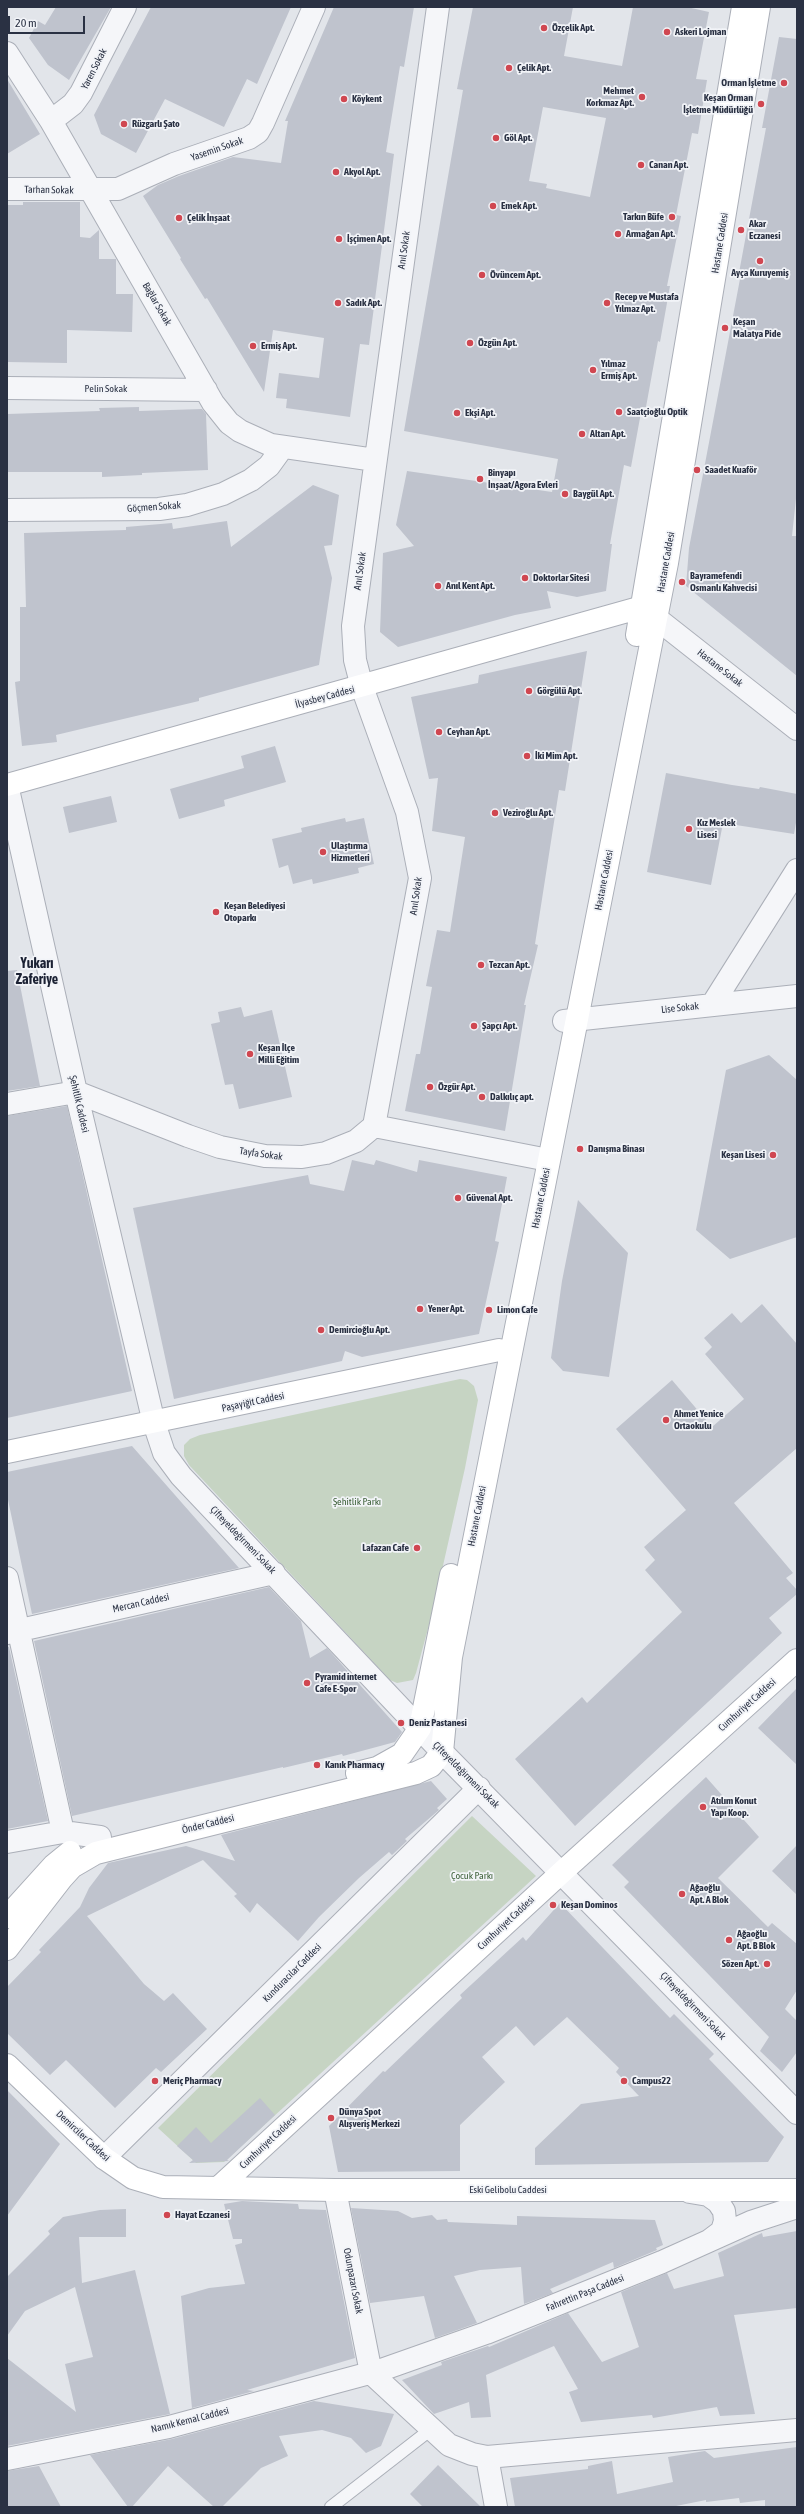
<!DOCTYPE html>
<html>
<head>
<meta charset="utf-8">
<style>
	body { margin:0 }
	#map { position:relative; width:804px; height:2514px; overflow:hidden; background:#e2e5ea; font-family:"Asap Condensed",sans-serif }
	canvas { display:block }
	.frame { position:absolute; inset:0; border:8px solid #2a3143; pointer-events:none }
	.scale { position:absolute; left:8px; top:16px; width:77px; height:18px; box-sizing:border-box; border:2px solid #2a3143; border-top:0; padding-left:5px; font-size:12px; line-height:14px; white-space:nowrap; color:#2a3143; -webkit-text-stroke:3px #f2f4f8; paint-order:stroke }
</style>
</head>
<body>
<div id="map">
<canvas width="804" height="2514"></canvas>
<div class="frame"></div>
<div class="scale">20 m</div>
</div>
<script>
const context = document.querySelector('canvas').getContext('2d');
context.lineJoin = 'round';
function paint(path, color) {
  context.fillStyle = color;
  context.fill(path, 'evenodd');
}
function shape(rows) {
  const path = new Path2D();
  for (const r of rows) {
    path.moveTo(r[0], r[1]);
    for (let i = 2; i < r.length; i += 2) path.lineTo(r[i], r[i + 1]);
  }
  return path;
}
function stroke(path, color, width, dash) {
  context.strokeStyle = color;
  context.lineWidth = width;
  context.lineCap = dash ? 'butt' : 'round';
  context.setLineDash(dash || []);
  context.stroke(path);
}
function write(font, color, halo, rows, align = 'center') {
  context.font = font + ' "Asap Condensed",sans-serif';
  context.lineWidth = 3.5;
  context.setLineDash([]);
  context.textBaseline = 'middle';
  context.strokeStyle = halo;
  context.fillStyle = color;
  for (const [text, x, y, turn = 0] of rows) {
    context.save();
    context.translate(x, y);
    context.rotate((+turn || 0) * Math.PI / 180);
    context.textAlign = isNaN(turn) ? turn : align;
    if (halo) context.strokeText(text, 0, 0);
    context.fillText(text, 0, 0);
    context.restore();
  }
}
paint(shape([
	[460,1379,467,1380,474,1386,478,1400,465,1468,433,1610,416,1673,413,1680,397,1683,390,1680,189,1465,184,1456,184,1445,190,1439,200,1435],
	[472,1816,536,1876,224,2162,196,2163,158,2128]
]), '#c6d4c3');
paint(shape([
	[56,7,111,7,69,80,48,65,29,38,38,21,45,25],
	[151,7,291,7,257,84,247,79,224,127,165,99,136,153,101,134,94,115],
	[334,7,414,7,404,67,400,66,386,152,394,154,369,345,360,344,350,417,286,408,287,399,276,398,279,373,319,378,324,338,273,330,264,392,207,298,205,299,180,259,181,258,143,196,158,185,179,176,233,157,281,163,288,121,285,121],
	[473,7,573,7,564,56,622,66,633,7,687,7,709,12,696,79,707,80,698,134,692,133,676,215,681,216,667,286,670,286,660,342,658,341,646,407,642,407,631,467,624,465,610,544,612,544,606,591,577,597,547,591,551,608,515,615,398,647,380,632,383,553,414,546,396,525,407,471,552,492,558,459,404,431,463,90,457,89],
	[543,107,606,118,590,197,546,188,547,184,529,181],
	[779,37,797,39,797,489,792,536,797,536,797,676,686,586,689,548,740,279,738,278,766,128,762,128],
	[7,79,40,134,7,154],
	[23,202,80,202,80,237,90,238,99,230,99,259,116,259,116,294,133,294,132,332,67,330,67,363,7,362,7,205,23,205],
	[139,407,139,411,202,409,206,414,208,470,142,473,142,475,102,477,102,472,7,472,7,414,100,411,99,408],
	[313,485,339,495,332,545,324,546,332,578,319,665,199,698,199,701,56,735,57,742,22,746,15,682,20,681,20,607,26,607,24,533,126,530,126,527,172,523,173,529,227,521,231,547],
	[587,651,565,791,559,790,535,944,538,945,524,1005,526,1005,505,1131,405,1111,416,1054,420,1054,432,987,426,986,437,930,450,932,465,837,432,831,438,778,429,779,411,697,478,683,479,675],
	[275,746,286,782,224,800,225,806,179,819,170,789,244,768,241,756],
	[666,773,732,785,759,789,760,787,797,794,797,817,794,834,723,823,711,885,647,872],
	[111,796,117,822,69,833,63,807],
	[345,818,346,822,364,818,374,864,358,868,359,873,313,884,312,879,293,884,288,865,279,868,272,839,302,832,301,828],
	[17,970,40,1086,7,1091,7,971],
	[241,1007,244,1017,272,1010,292,1097,239,1109,233,1084,225,1085,211,1024,220,1022,218,1012],
	[769,1055,797,1080,797,1237,730,1259,696,1230,726,1070],
	[67,1106,132,1391,7,1418,7,1116],
	[352,1160,374,1165,376,1160,417,1172,419,1160,507,1177,495,1241,499,1242,479,1334,362,1357,345,1351,342,1361,174,1399,133,1208,308,1175,310,1184,344,1191],
	[578,1200,628,1253,609,1377,563,1371,551,1358,562,1281],
	[762,1304,797,1344,797,1448,734,1503,793,1573,786,1578,797,1590,797,1594,769,1618,782,1633,575,1826,515,1759,582,1697,587,1703,682,1612,645,1570,655,1560,644,1547,686,1510,616,1429,672,1380,712,1427,744,1399,705,1354,712,1347,704,1338,732,1313,741,1323],
	[132,1446,239,1568,32,1614,7,1495,7,1472],
	[269,1587,301,1621,310,1658,327,1648,402,1732,395,1742,343,1756,342,1754,283,1768,283,1767,72,1816,34,1641],
	[7,1647,9,1647,48,1821,7,1829],
	[797,1688,797,1765,758,1728],
	[706,1777,759,1837,718,1878,768,1927,772,1923,797,1944,797,1990,785,2009,797,2021,797,2052,782,2072,760,2051,769,2037,624,1887,629,1882,612,1865],
	[431,1781,447,1799,437,1808,439,1810,405,1839,407,1841,392,1855,389,1852,359,1878,319,1917,298,1941,257,1903,250,1913,234,1896,237,1894,203,1860,87,1916,144,1984,164,2001,173,1993,207,2029,161,2072,156,2068,115,2108,66,2060,50,2075,7,2033,7,1987,41,1952,39,1950,80,1907,89,1888,108,1863,186,1846,235,1861,221,1835],
	[797,1845,797,1895,772,1871],
	[560,1903,670,2018,674,2014,714,2054,709,2059,784,2137,768,2162,535,2165,535,2148,581,2104,639,2096,616,2072,619,2068,567,2017,534,2046,516,2026,482,2057,505,2082,460,2125,460,2171,338,2172,329,2126,383,2071,385,2072,462,1998,460,1995,523,1937,526,1941],
	[7,2090,60,2144,7,2216],
	[260,2098,275,2115,227,2160,229,2161,189,2163,193,2160,177,2146,196,2127,211,2143],
	[242,2201,298,2204,299,2209,326,2210,355,2358,247,2390,254,2391,192,2408,181,2296,209,2288,245,2284,235,2245,242,2243,242,2239,233,2239,224,2204],
	[351,2208,398,2211,412,2218,432,2215,437,2220,447,2219,448,2222,517,2225,517,2216,655,2220,663,2245,656,2248,657,2250,614,2268,613,2262,550,2289,553,2293,524,2304,521,2267,480,2270,454,2276,477,2323,435,2338,424,2296,370,2303],
	[126,2209,126,2237,79,2237,82,2283,135,2270,170,2414,7,2446,7,2358,76,2412,65,2364,93,2357,75,2287,25,2311,7,2336,7,2277,50,2234,48,2231,63,2217,100,2210],
	[797,2231,797,2308,734,2315,755,2414,720,2416,717,2407,653,2418,652,2415,581,2422,569,2392,578,2389,554,2346,486,2375,491,2417,471,2418,469,2402,434,2414,402,2380,442,2365,441,2362,488,2346,489,2347,568,2313,602,2362,639,2347,621,2292,667,2273,674,2289,724,2276,718,2253,762,2233,763,2237],
	[314,2401,394,2414,381,2446,366,2453,351,2438,322,2430,279,2436,288,2456,261,2468,222,2507,214,2507,168,2466,132,2507,128,2507,90,2455,172,2439],
	[797,2447,797,2507,765,2507,765,2500,740,2503,739,2498,706,2502,706,2500,671,2507,515,2507,510,2478,588,2469,588,2466,612,2461,617,2494,673,2482,668,2457,705,2451,714,2458],
	[438,2465,481,2507,423,2507,410,2494],
	[39,2466,61,2507,7,2507,7,2471]
]), '#bfc3cd');
const lane = shape([
	[331,2507,430,2430]
]);
const street = shape([
	[7,53,51,121,213,403,229,423,240,431,271,445,375,460],
	[51,121,73,104,81,93,125,7],
	[7,189,118,189,174,164,249,138,258,132,263,123,314,7],
	[7,388,206,390],
	[7,510,159,509,187,505,223,494,251,480,269,466,282,448],
	[642,607,797,729],
	[7,785,76,1092,154,1423,164,1453,181,1476,442,1752,797,2113],
	[712,1005,797,870],
	[564,1021,797,996],
	[7,1104,76,1092,188,1136,220,1147,265,1156,302,1157,326,1153,356,1141,374,1126,538,1158],
	[374,1126,420,878,407,812,362,687,355,660,353,626,438,7],
	[7,1578,63,1832],
	[7,1633,274,1573],
	[7,1842,63,1832,100,1837],
	[104,2158,479,1788],
	[335,2190,371,2373],
	[690,2192,708,2195,718,2202,724,2211,725,2221,722,2231,710,2240],
	[371,2373,449,2445,472,2454,487,2457,797,2430],
	[487,2457,496,2507],
	[7,2459,169,2427,381,2370,486,2333,662,2262,751,2222,797,2207]
]);
const secondary = shape([
	[637,635,743,7],
	[7,785,642,607],
	[7,1452,499,1350],
	[357,1773,377,1768,402,1754,420,1728,451,1575],
	[7,1917,54,1865,70,1852],
	[7,1949,62,1878,72,1867,96,1853,416,1773,431,1766,442,1752,451,1657,667,563,759,7],
	[7,2065,104,2158,133,2178,163,2187,335,2190,797,2190],
	[218,2188,562,1872,797,1660]
]);
stroke(lane, '#abafb8', 14);
stroke(street, '#abafb8', 24);
stroke(secondary, '#abafb8', 24);
stroke(lane, '#f5f6f9', 12);
stroke(street, '#f5f6f9', 22);
stroke(secondary, '#fff', 22);
for (const [x, y, r, color] of [
	[544,28,4,"#d04751"],
	[667,32,4,"#d04751"],
	[509,68,4,"#d04751"],
	[784,83,4,"#d04751"],
	[642,97,4,"#d04751"],
	[344,99,4,"#d04751"],
	[761,104,4,"#d04751"],
	[124,124,4,"#d04751"],
	[496,138,4,"#d04751"],
	[641,165,4,"#d04751"],
	[336,172,4,"#d04751"],
	[493,206,4,"#d04751"],
	[672,217,4,"#d04751"],
	[179,218,4,"#d04751"],
	[741,230,4,"#d04751"],
	[618,234,4,"#d04751"],
	[339,239,4,"#d04751"],
	[760,261,4,"#d04751"],
	[482,275,4,"#d04751"],
	[338,303,4,"#d04751"],
	[607,303,4,"#d04751"],
	[725,328,4,"#d04751"],
	[470,343,4,"#d04751"],
	[253,346,4,"#d04751"],
	[593,370,4,"#d04751"],
	[619,412,4,"#d04751"],
	[457,413,4,"#d04751"],
	[582,434,4,"#d04751"],
	[697,470,4,"#d04751"],
	[480,479,4,"#d04751"],
	[565,494,4,"#d04751"],
	[525,578,4,"#d04751"],
	[682,582,4,"#d04751"],
	[438,586,4,"#d04751"],
	[529,691,4,"#d04751"],
	[439,732,4,"#d04751"],
	[527,756,4,"#d04751"],
	[495,813,4,"#d04751"],
	[689,829,4,"#d04751"],
	[323,852,4,"#d04751"],
	[216,912,4,"#d04751"],
	[481,965,4,"#d04751"],
	[474,1026,4,"#d04751"],
	[250,1054,4,"#d04751"],
	[430,1087,4,"#d04751"],
	[482,1097,4,"#d04751"],
	[580,1149,4,"#d04751"],
	[773,1155,4,"#d04751"],
	[458,1198,4,"#d04751"],
	[420,1309,4,"#d04751"],
	[489,1310,4,"#d04751"],
	[321,1330,4,"#d04751"],
	[666,1420,4,"#d04751"],
	[417,1548,4,"#d04751"],
	[307,1683,4,"#d04751"],
	[401,1723,4,"#d04751"],
	[317,1765,4,"#d04751"],
	[703,1807,4,"#d04751"],
	[682,1894,4,"#d04751"],
	[553,1905,4,"#d04751"],
	[729,1940,4,"#d04751"],
	[767,1964,4,"#d04751"],
	[155,2081,4,"#d04751"],
	[624,2081,4,"#d04751"],
	[331,2118,4,"#d04751"],
	[167,2215,4,"#d04751"]
]) {
  const dot = new Path2D();
  dot.arc(x, y, r, 0, 2 * Math.PI);
  context.fillStyle = color;
  context.fill(dot);
  stroke(dot, '#f2f4f8', 1.5);
}
write('bold 10px', '#2a3143', '#f2f4f8', [
	["Özçelik Apt.",552,28],
	["Askeri Lojman",675,32],
	["Çelik Apt.",517,68],
	["Orman İşletme",776,83,"right"],
	["Mehmet",634,91,"right"],
	["Korkmaz Apt.",634,103,"right"],
	["Keşan Orman",753,98,"right"],
	["İşletme Müdürlüğü",753,110,"right"],
	["Köykent",352,99],
	["Rüzgarlı Şato",132,124],
	["Göl Apt.",504,138],
	["Canan Apt.",649,165],
	["Akyol Apt.",344,172],
	["Emek Apt.",501,206],
	["Tarkın Büfe",664,217,"right"],
	["Çelik İnşaat",187,218],
	["Akar",749,224],
	["Eczanesi",749,236],
	["Armağan Apt.",626,234],
	["İşçimen Apt.",347,239],
	["Ayça Kuruyemiş",760,273,"center"],
	["Övüncem Apt.",490,275],
	["Recep ve Mustafa",615,297],
	["Yılmaz Apt.",615,309],
	["Sadık Apt.",346,303],
	["Keşan",733,322],
	["Malatya Pide",733,334],
	["Özgün Apt.",478,343],
	["Ermiş Apt.",261,346],
	["Yılmaz",601,364],
	["Ermiş Apt.",601,376],
	["Saatçioğlu Optik",627,412],
	["Ekşi Apt.",465,413],
	["Altan Apt.",590,434],
	["Saadet Kuaför",705,470],
	["Binyapı",488,473],
	["İnşaat/Agora Evleri",488,485],
	["Baygül Apt.",573,494],
	["Bayramefendi",690,576],
	["Osmanlı Kahvecisi",690,588],
	["Doktorlar Sitesi",533,578],
	["Anıl Kent Apt.",446,586],
	["Görgülü Apt.",537,691],
	["Ceyhan Apt.",447,732],
	["İki Mim Apt.",535,756],
	["Veziroğlu Apt.",503,813],
	["Kız Meslek",697,823],
	["Lisesi",697,835],
	["Ulaştırma",331,846],
	["Hizmetleri",331,858],
	["Keşan Belediyesi",224,906],
	["Otoparkı",224,918],
	["Tezcan Apt.",489,965],
	["Şapçı Apt.",482,1026],
	["Keşan İlçe",258,1048],
	["Milli Eğitim",258,1060],
	["Özgür Apt.",438,1087],
	["Dalkılıç apt.",490,1097],
	["Danışma Binası",588,1149],
	["Keşan Lisesi",765,1155,"right"],
	["Güvenal Apt.",466,1198],
	["Yener Apt.",428,1309],
	["Limon Cafe",497,1310],
	["Demircioğlu Apt.",329,1330],
	["Ahmet Yenice",674,1414],
	["Ortaokulu",674,1426],
	["Lafazan Cafe",409,1548,"right"],
	["Pyramid internet",315,1677],
	["Cafe E-Spor",315,1689],
	["Deniz Pastanesi",409,1723],
	["Kanık Pharmacy",325,1765],
	["Atılım Konut",711,1801],
	["Yapı Koop.",711,1813],
	["Ağaoğlu",690,1888],
	["Apt. A Blok",690,1900],
	["Keşan Dominos",561,1905],
	["Ağaoğlu",737,1934],
	["Apt. B Blok",737,1946],
	["Sözen Apt.",759,1964,"right"],
	["Meriç Pharmacy",163,2081],
	["Campus22",632,2081],
	["Dünya Spot",339,2112],
	["Alışveriş Merkezi",339,2124],
	["Hayat Eczanesi",175,2215]
], 'left');
write('10px', '#2a3143', '#f2f4f8', [
	["Yaren Sokak",94,69,-63],
	["Yasemin Sokak",217,149,-19],
	["Tarhan Sokak",49,190,1],
	["Hastane Caddesi",720,243,-81],
	["Anıl Sokak",404,250,-82],
	["Bağlar Sokak",157,304,60],
	["Pelin Sokak",106,389],
	["Göçmen Sokak",154,507,-4],
	["Hastane Caddesi",666,562,-80],
	["Anıl Sokak",360,571,-82],
	["Hastane Sokak",720,668,38],
	["İlyasbey Caddesi",325,697,-15],
	["Hastane Caddesi",604,880,-79],
	["Anıl Sokak",416,896,-82],
	["Lise Sokak",680,1008,-6],
	["Şehitlik Caddesi",79,1104,77],
	["Tayfa Sokak",261,1154,8],
	["Hastane Caddesi",541,1198,-79],
	["Paşayiğit Caddesi",253,1402,-12],
	["Hastane Caddesi",477,1516,-79],
	["Çifteyeldeğirmeni Sokak",243,1540,46],
	["Mercan Caddesi",141,1603,-13],
	["Cumhuriyet Caddesi",747,1705,-42],
	["Çifteyeldeğirmeni Sokak",466,1775,45],
	["Önder Caddesi",208,1824,-14],
	["Cumhuriyet Caddesi",506,1923,-43],
	["Kunduracılar Caddesi",292,1973,-45],
	["Çifteyeldeğirmeni Sokak",693,2006,46],
	["Demirciler Caddesi",83,2136,43],
	["Cumhuriyet Caddesi",268,2142,-43],
	["Eski Gelibolu Caddesi",508,2190],
	["Odunpazarı Sokak",353,2281,79],
	["Fahrettin Paşa Caddesi",585,2293,-22],
	["Namık Kemal Caddesi",190,2420,-14]
]);
write('10px', '#3b5f37', '#f2f4f8', [
	["Şehitlik Parkı",357,1502],
	["Çocuk Parkı",472,1876]
]);
write('bold 14px', '#1c2234', '#f2f4f8', [
	["Yukarı",37,964],
	["Zaferiye",37,980]
]);
</script>
</body>
</html>
